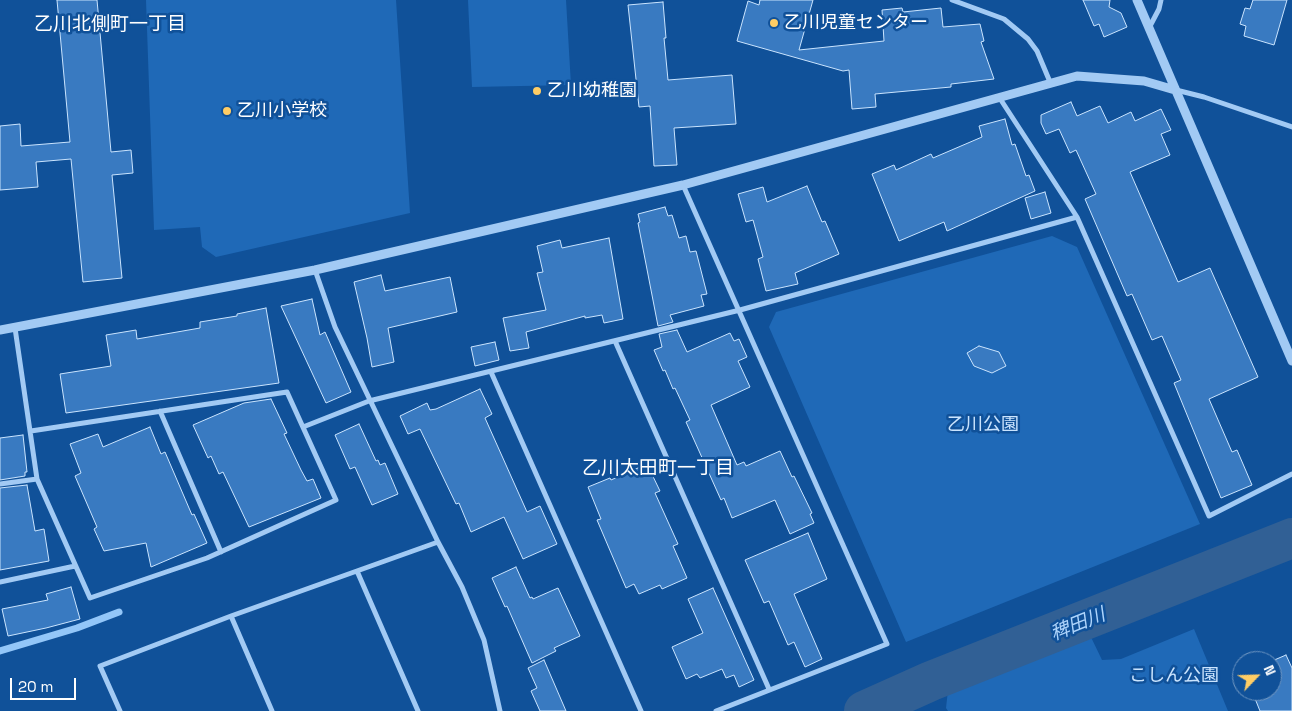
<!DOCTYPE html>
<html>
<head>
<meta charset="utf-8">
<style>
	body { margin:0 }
	#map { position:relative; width:1292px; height:711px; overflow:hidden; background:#105199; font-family:"Space Grotesk",sans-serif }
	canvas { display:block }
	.north { position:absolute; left:1232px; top:651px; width:50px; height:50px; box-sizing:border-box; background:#105199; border:1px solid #7097c2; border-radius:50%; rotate:66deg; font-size:14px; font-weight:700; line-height:20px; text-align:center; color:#fff }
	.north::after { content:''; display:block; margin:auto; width:18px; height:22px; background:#ffcd65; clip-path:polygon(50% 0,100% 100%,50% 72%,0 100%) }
	.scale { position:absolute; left:10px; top:678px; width:66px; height:22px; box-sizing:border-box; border:2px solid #fff; border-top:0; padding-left:6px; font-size:15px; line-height:18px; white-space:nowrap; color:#fff; -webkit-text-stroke:4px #105199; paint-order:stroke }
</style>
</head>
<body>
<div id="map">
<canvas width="1292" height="711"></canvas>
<div class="north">N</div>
<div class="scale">20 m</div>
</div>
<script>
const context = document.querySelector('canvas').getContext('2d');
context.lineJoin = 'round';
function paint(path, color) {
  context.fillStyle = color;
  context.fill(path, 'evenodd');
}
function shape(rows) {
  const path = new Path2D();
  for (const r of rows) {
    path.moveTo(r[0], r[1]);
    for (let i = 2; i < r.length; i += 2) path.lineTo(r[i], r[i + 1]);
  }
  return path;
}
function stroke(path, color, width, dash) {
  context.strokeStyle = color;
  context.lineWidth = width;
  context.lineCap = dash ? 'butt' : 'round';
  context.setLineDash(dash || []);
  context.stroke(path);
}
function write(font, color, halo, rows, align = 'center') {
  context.font = font + ' "Space Grotesk","Noto Sans JP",sans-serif';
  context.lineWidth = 5;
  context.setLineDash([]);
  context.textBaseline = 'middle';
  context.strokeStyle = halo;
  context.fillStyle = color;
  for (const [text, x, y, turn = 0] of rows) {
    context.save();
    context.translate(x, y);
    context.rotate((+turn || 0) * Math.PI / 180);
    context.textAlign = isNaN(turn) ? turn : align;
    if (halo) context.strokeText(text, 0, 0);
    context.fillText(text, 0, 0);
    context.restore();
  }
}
paint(shape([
	[146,0,396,0,410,213,216,257,202,247,200,227,154,230],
	[468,0,566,0,571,85,472,87],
	[1052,236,1077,247,1200,524,906,642,769,327,776,312],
	[1194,629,1228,711,948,711,946,708,948,690,1089,633,1102,660,1121,659]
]), '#1f69b7');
stroke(shape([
	[0,651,77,628,119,612]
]), '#93c6f8', 7);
stroke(shape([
	[864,711,931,681,1292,538]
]), '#316095', 40);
const building = shape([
	[57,0,97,0,111,152,131,150,133,173,112,175,122,278,83,282,71,159,36,162,38,187,0,190,0,126,20,124,21,146,70,142,57,0],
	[760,0,813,0,799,50,884,41,882,10,902,8,903,12,941,8,943,27,980,24,984,41,981,42,994,79,951,84,951,87,875,94,876,107,852,109,849,70,843,71,737,41,748,1,759,5,760,0],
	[1083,0,1110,0,1109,7,1121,13,1127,27,1104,37,1099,24,1094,26,1083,0],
	[1253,0,1287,0,1274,45,1244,36,1246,26,1240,24,1245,8,1250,9,1253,0],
	[663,2,666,38,664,38,668,80,732,75,736,124,674,128,677,165,654,166,650,106,639,107,628,5,663,2],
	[1071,102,1077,116,1100,106,1108,123,1131,112,1135,121,1161,109,1171,130,1161,134,1170,155,1130,172,1178,282,1210,268,1258,377,1209,399,1232,452,1237,450,1252,485,1221,498,1174,383,1181,380,1162,336,1152,340,1132,294,1127,296,1085,199,1096,194,1076,150,1070,153,1059,129,1046,134,1041,123,1041,115,1071,102],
	[1005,119,1012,145,1015,144,1026,176,1029,175,1035,191,947,231,944,222,899,241,872,174,894,165,896,170,931,154,933,158,982,137,979,126,1005,119],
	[807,186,822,222,825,221,839,254,795,273,798,284,766,291,758,259,763,257,753,220,746,222,738,194,763,187,767,202,807,186],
	[1045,192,1051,213,1031,219,1025,198,1045,192],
	[665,207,668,216,672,215,679,238,686,236,690,252,696,251,707,294,701,295,704,306,670,315,673,322,658,326,638,223,640,222,638,214,665,207],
	[609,238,623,319,604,323,602,315,585,318,585,316,526,332,529,348,510,351,503,318,546,310,537,273,543,272,537,246,560,240,562,248,609,238],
	[381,275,385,291,450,277,457,312,388,328,394,362,372,367,367,338,354,282,381,275],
	[312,299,320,335,325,332,351,392,326,403,281,306,312,299],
	[266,308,279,383,66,413,60,374,111,366,106,335,136,330,137,339,200,328,200,322,237,316,237,314,266,308],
	[677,330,687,352,730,333,734,341,739,339,747,357,738,361,750,387,711,405,737,465,744,462,746,466,780,451,792,477,794,476,812,513,810,514,814,523,790,534,775,500,732,518,724,498,721,500,686,422,690,420,675,388,673,389,665,370,663,371,654,350,662,347,659,334,677,330],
	[495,342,499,360,475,366,471,347,495,342],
	[979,346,999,352,1006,366,992,373,974,366,967,353,979,346],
	[480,389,492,414,485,418,527,512,540,506,557,544,523,559,504,517,471,532,459,503,456,504,420,429,408,434,400,416,427,403,430,410,436,409,480,389],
	[271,399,287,433,284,434,301,470,307,481,313,479,321,498,249,527,223,472,219,474,211,456,208,458,193,425,244,403,271,399],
	[359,424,376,461,378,460,380,465,385,463,398,494,372,505,355,467,350,469,335,435,359,424],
	[150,427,161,454,165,452,192,515,194,514,207,543,151,567,146,543,104,551,94,529,97,527,75,476,81,473,70,444,98,434,103,447,150,427],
	[23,435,27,472,25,472,25,476,0,480,0,438,23,435],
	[647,464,660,491,655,493,678,544,673,546,687,578,662,589,660,585,639,594,634,584,626,588,597,520,601,519,588,487,610,478,611,480,647,464],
	[27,485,35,531,44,529,49,561,0,570,0,488,27,485],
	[808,533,827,579,794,594,822,659,805,667,794,642,788,645,769,601,764,603,745,560,808,533],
	[516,567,530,598,532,597,533,599,558,588,580,636,554,648,556,651,532,663,507,606,505,607,492,578,516,567],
	[71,587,80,619,46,628,8,636,2,609,48,600,46,594,71,587],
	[713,588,754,680,739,687,734,675,726,678,722,669,700,678,697,674,686,679,672,647,703,633,688,599,713,588],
	[1286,655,1292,668,1292,711,1260,711,1252,691,1272,691,1272,661,1286,655],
	[544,660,566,711,540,711,531,691,537,688,528,668,544,660]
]);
paint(building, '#397ac1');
stroke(building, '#cae4fe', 1);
stroke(shape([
	[952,0,1004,19,1028,39,1037,51,1050,82],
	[1149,28,1159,9,1161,0],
	[1176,90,1204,97,1292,127],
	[999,97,1077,217,1209,516,1292,474],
	[683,185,887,644,716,711],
	[315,270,335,327,438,542,462,587,484,640,500,711],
	[15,328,37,479,90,598,207,558,336,500,287,392,31,431],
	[615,341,769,689],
	[491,372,641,711],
	[160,411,221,552],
	[303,427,369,401,740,310,1077,217],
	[0,484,37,479],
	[357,571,418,711],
	[0,582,75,566],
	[231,616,272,711],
	[120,711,100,666,231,616,438,542]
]), '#a2caf4', 5);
stroke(shape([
	[1137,0,1292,361],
	[0,330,315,270,683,185,1077,76,1144,81,1175,90]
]), '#a2caf4', 9);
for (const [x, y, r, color] of [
	[774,23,5,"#ffcd65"],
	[537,91,5,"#ffcd65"],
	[227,111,5,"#ffcd65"]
]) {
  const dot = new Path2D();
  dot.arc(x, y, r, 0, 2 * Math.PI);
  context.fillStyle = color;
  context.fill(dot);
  stroke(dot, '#105199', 2);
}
write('18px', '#fff', '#105199', [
	["乙川児童センター",784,23],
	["乙川幼稚園",547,91],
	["乙川小学校",237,111]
], 'left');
write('18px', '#cae4fe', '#105199', [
	["乙川公園",983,425],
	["こしん公園",1174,676]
]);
write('19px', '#fff', '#105199', [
	["乙川北側町一丁目",110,25],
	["乙川太田町一丁目",658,469]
]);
write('italic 19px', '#aed4fb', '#105199', [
	["稗田川",1078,625,-22]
]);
</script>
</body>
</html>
